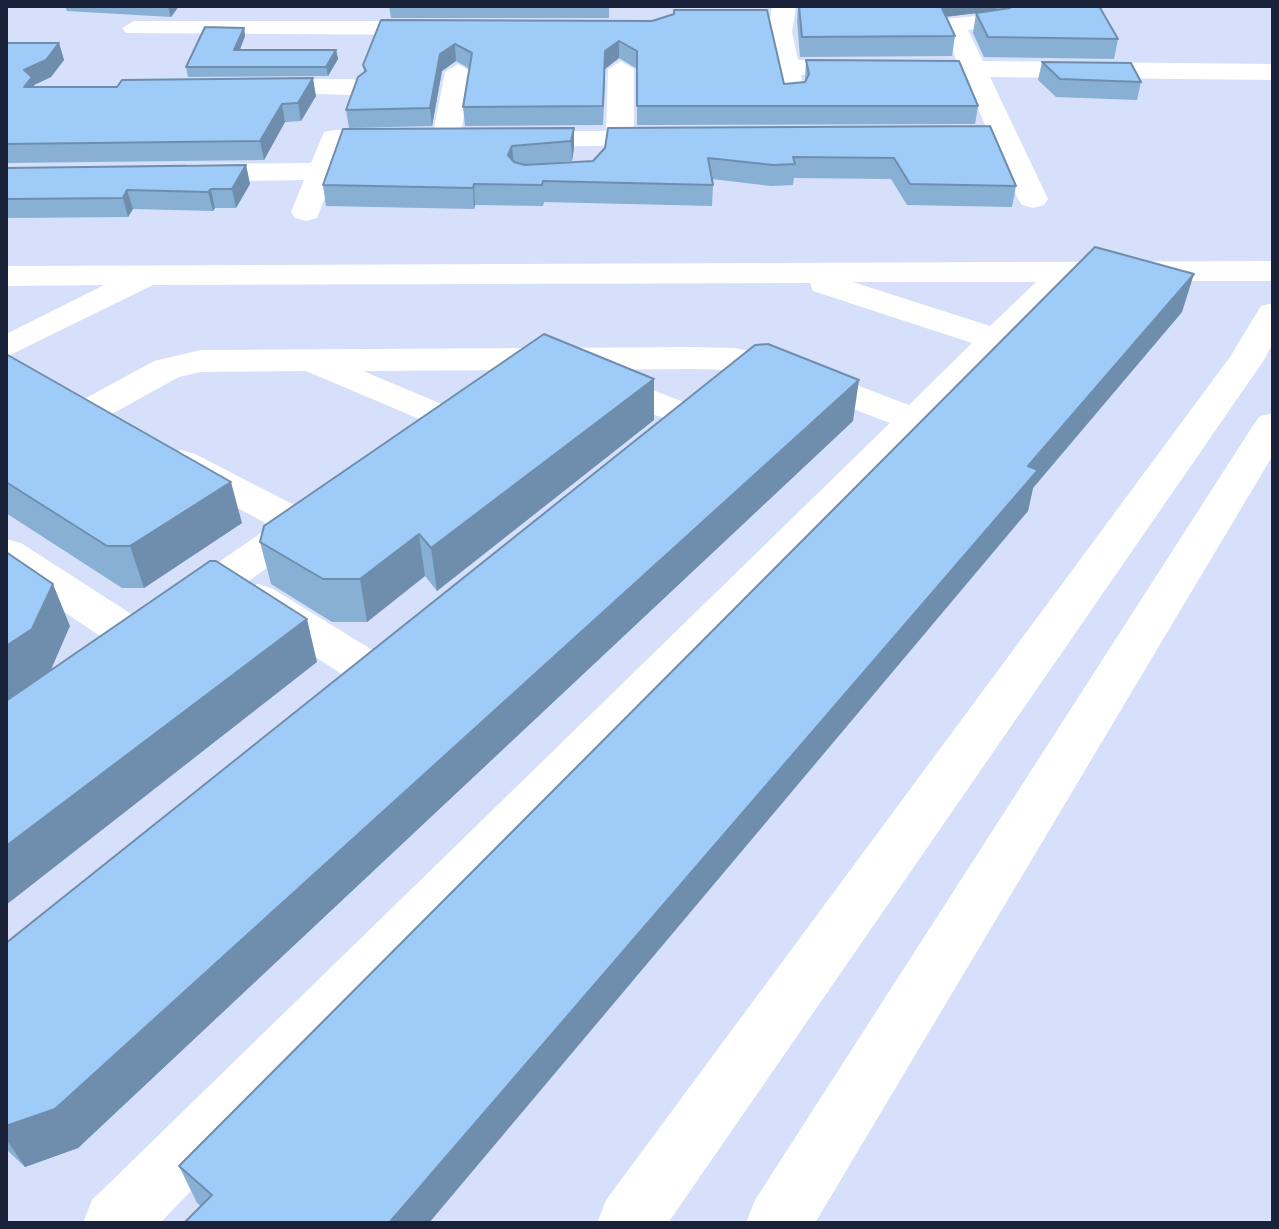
<!DOCTYPE html>
<html>
<head>
<meta charset="utf-8">
<style>
	body { margin:0 }
	#map { position:relative; width:1279px; height:1229px; overflow:hidden; background:#d6e0fa; font-family:Mulish,sans-serif }
	canvas { display:block }
	.frame { position:absolute; inset:0; border:8px solid #1a223a; pointer-events:none }
</style>
</head>
<body>
<div id="map">
<canvas width="1279" height="1229"></canvas>
<div class="frame"></div>
</div>
<script>
const context = document.querySelector('canvas').getContext('2d');
context.lineJoin = 'round';
function shape(rows) {
  const path = new Path2D();
  for (const r of rows) {
    path.moveTo(r[0], r[1]);
    for (let i = 2; i < r.length; i += 2) path.lineTo(r[i], r[i + 1]);
  }
  return path;
}
function paint(path, color) {
  context.fillStyle = color;
  context.fill(path, 'evenodd');
}
function stroke(path, color, width, dash) {
  context.strokeStyle = color;
  context.lineWidth = width;
  context.lineCap = dash ? 'butt' : 'round';
  context.setLineDash(dash || []);
  context.stroke(path);
}
paint(shape([
	[772,6,796,6,792,32,798,60,957,61,941,24,945,19,996,14,1008,21,1004,26,968,30,983,61,1273,64,1273,80,990,77,1048,199,1044,205,1033,208,1022,205,1018,199,994,143,932,143,922,141,918,135,922,129,932,127,986,127,964,76,801,75,805,93,801,99,783,99,768,32,772,6],
	[134,21,438,21,450,28,438,35,126,33,122,28,134,21],
	[621,61,634,69,634,131,678,133,682,139,678,145,512,147,502,145,498,139,502,133,512,131,606,131,608,69,621,61],
	[458,64,471,72,460,139,456,145,446,147,436,145,432,139,445,72,458,64],
	[255,79,353,79,366,87,353,95,246,92,242,87,246,82,255,79],
	[334,130,400,131,410,133,414,139,410,145,400,147,345,146,317,218,306,221,295,218,291,212,304,180,188,182,178,179,174,173,178,167,188,164,311,163,324,132,334,130],
	[1273,261,1273,281,1073,281,160,1223,83,1223,92,1200,890,423,767,376,735,370,694,369,363,371,463,413,469,421,463,429,450,432,306,371,201,372,179,377,101,420,88,423,75,420,69,412,75,404,154,361,201,350,694,347,735,348,790,360,909,405,972,343,813,291,810,283,153,285,6,357,6,334,104,285,6,286,6,266,1273,261],
	[853,282,1036,282,990,326,853,282],
	[1273,303,1273,343,1264,360,668,1223,597,1223,606,1200,1230,357,1261,306,1273,303],
	[599,369,699,408,705,416,699,424,686,427,586,388,581,380,586,372,599,369],
	[1273,413,1273,455,815,1223,746,1223,755,1200,1254,424,1260,416,1273,413],
	[181,450,195,454,298,507,313,503,327,507,333,516,327,525,201,615,186,620,171,615,164,605,171,595,271,526,167,470,162,462,167,454,181,450],
	[6,539,21,543,153,628,159,639,153,650,137,655,121,650,6,573,6,539],
	[258,584,273,589,387,659,394,671,387,683,371,687,355,683,243,609,236,599,243,589,258,584]
]), '#fff');
paint(shape([
	[65,6,179,6,171,17,67,11],
	[389,6,609,6,609,18,391,18],
	[798,6,1099,6,1118,39,1114,59,984,57,973,33,976,13,946,17,955,36,952,56,800,57,797,21],
	[381,20,652,21,784,84,805,82,806,60,978,106,975,124,637,125,637,69,619,58,605,69,603,125,465,126,463,107,470,69,456,61,442,71,432,126,349,128,346,110,364,72,363,65],
	[244,28,245,36,240,50,336,50,338,59,328,76,188,77,186,67],
	[6,43,59,43,64,60,51,77,34,85,35,87,316,96,301,121,285,122,264,160,6,163],
	[1042,62,1141,82,1137,100,1056,97,1038,80],
	[990,126,1016,186,1012,207,907,205,891,179,794,178,793,185,771,186,712,179,713,185,712,206,544,202,543,206,475,205,474,209,326,206,323,185,574,128,574,148,572,161,535,164,593,161],
	[246,165,250,184,236,208,215,208,213,211,133,209,128,217,6,218,6,168],
	[1182,312,1033,488,1028,511,201,1206,197,1203,179,1166],
	[6,354,242,523,144,588,122,588,6,513],
	[654,379,654,420,437,591,425,576,367,622,332,622,271,584,260,542],
	[853,421,78,1148,25,1167,6,1149,6,943]
]), '#88afd4');
paint(shape([
	[168,6,179,6,171,17],
	[941,6,997,6,996,11,943,17],
	[244,28,245,36,236,59,234,50],
	[619,41,619,58,605,69,603,125,605,51],
	[59,43,64,60,51,77,34,85,37,95,24,87,24,70],
	[455,44,456,61,442,71,432,126,430,108,440,54],
	[336,50,338,59,328,76,326,67],
	[313,78,316,96,301,121,298,103],
	[282,104,285,122,264,160,260,141],
	[574,128,574,148,572,161,571,141],
	[512,146,514,166,508,155],
	[246,165,250,184,236,208,232,189],
	[474,184,475,205,474,209,473,188],
	[211,189,215,208,213,211,208,192],
	[127,190,133,209,128,217,123,198],
	[1194,274,1182,312,1033,488,1028,511,429,1223,389,1223,1028,466],
	[654,379,654,420,437,591,431,548],
	[859,380,853,421,78,1148,25,1167,6,1139,6,1126],
	[231,482,242,523,144,588,130,546],
	[419,534,425,576,367,622,360,579],
	[53,584,70,626,50,672,6,701,6,646],
	[307,619,317,662,6,905,6,846]
]), '#6f8ead');
const building = shape([
	[799,6,941,6,955,36,802,37,799,6],
	[1011,6,1099,6,1118,39,988,37,976,13,1010,8,1011,6],
	[674,10,767,10,784,84,805,82,809,74,806,60,959,61,978,106,637,106,637,51,619,41,605,51,603,106,463,107,472,53,455,44,440,54,430,108,346,110,358,77,366,71,363,65,381,20,652,21,674,14,674,10],
	[205,27,244,28,234,50,336,50,326,67,186,67,205,27],
	[6,43,59,43,46,60,24,70,32,77,24,87,117,87,122,80,313,78,298,103,282,104,260,141,6,144,6,43],
	[1042,62,1131,63,1141,82,1060,79,1042,62],
	[990,126,1016,186,910,184,894,158,793,157,795,164,773,165,708,158,713,185,543,181,542,185,474,184,473,188,323,185,343,129,574,128,571,141,512,146,508,155,514,162,525,165,593,161,605,148,608,128,990,126],
	[246,165,232,189,211,189,208,192,127,190,123,198,6,199,6,168,246,165],
	[1095,247,1194,274,1028,466,1038,470,389,1223,184,1223,212,1195,179,1166,1095,247],
	[544,334,654,379,431,548,419,534,360,579,323,579,260,542,264,526,544,334],
	[768,344,859,380,55,1109,6,1126,6,943,755,345,768,344],
	[6,354,231,482,130,546,107,546,6,482,6,354],
	[6,552,53,584,32,629,6,646,6,552],
	[210,561,216,561,307,619,6,846,6,701,210,561]
]);
paint(building, '#9ecbf7');
stroke(building, '#6f8ead', 2);
</script>
</body>
</html>
